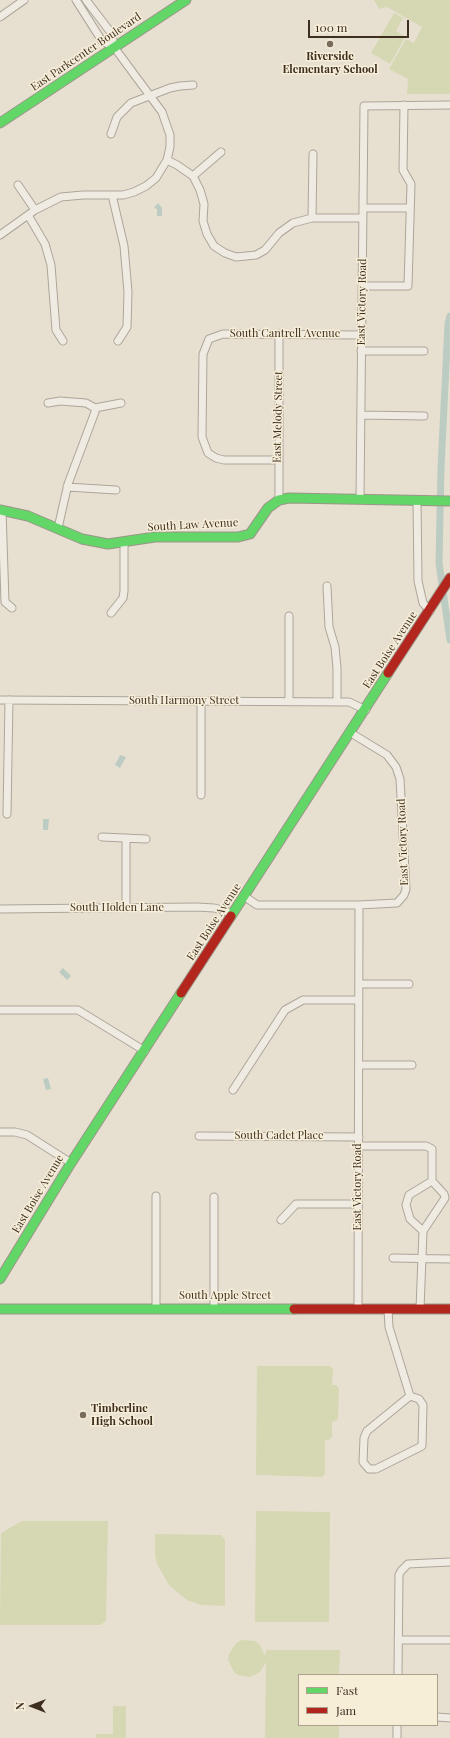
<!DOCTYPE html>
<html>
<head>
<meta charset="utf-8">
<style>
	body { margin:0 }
	#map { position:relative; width:450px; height:1738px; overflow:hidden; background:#e7e0d1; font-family:"Playfair Display",serif }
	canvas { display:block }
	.legend { position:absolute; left:298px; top:1674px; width:140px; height:52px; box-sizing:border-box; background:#f7eed8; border:1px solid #ada18e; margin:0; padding:5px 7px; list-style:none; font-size:12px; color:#3d2e20 }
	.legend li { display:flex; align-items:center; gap:8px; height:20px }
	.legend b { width:20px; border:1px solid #ada18e }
	.north { position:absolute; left:12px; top:1686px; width:40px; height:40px; -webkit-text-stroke:3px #f7eed8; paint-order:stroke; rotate:270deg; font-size:11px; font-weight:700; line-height:16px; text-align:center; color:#3d2e20 }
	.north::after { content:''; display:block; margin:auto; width:14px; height:18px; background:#3d2e20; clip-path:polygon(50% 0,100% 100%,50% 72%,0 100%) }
	.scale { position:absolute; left:308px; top:20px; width:101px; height:18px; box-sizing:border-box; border:2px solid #3d2e20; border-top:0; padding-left:5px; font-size:12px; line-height:14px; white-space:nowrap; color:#3d2e20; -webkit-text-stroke:3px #f7eed8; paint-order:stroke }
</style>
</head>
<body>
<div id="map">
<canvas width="450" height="1738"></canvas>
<ul class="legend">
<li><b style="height:5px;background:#63d668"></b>Fast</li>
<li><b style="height:5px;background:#b3261e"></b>Jam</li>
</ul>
<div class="north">N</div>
<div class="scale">100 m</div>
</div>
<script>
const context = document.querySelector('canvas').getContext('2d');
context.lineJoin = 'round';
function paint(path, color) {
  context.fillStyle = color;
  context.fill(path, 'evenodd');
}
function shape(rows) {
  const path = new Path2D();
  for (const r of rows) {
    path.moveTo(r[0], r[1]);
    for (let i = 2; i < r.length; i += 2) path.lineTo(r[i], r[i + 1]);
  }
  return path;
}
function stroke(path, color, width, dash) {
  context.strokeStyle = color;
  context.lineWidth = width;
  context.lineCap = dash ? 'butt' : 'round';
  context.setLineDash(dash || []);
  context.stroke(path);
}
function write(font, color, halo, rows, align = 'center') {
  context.font = font + ' "Playfair Display",serif';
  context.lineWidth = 3;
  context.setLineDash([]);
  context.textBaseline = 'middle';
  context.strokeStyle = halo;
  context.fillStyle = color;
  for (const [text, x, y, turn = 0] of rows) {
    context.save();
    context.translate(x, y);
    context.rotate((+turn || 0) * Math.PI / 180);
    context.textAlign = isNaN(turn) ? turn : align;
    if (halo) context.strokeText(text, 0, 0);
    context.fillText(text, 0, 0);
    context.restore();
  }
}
paint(shape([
	[374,0,450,0,450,94,407,94,408,79,389,69,406,39,414,43,422,27,387,7,379,9],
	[394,13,403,18,396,31,405,37,390,64,371,53],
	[257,1366,330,1366,333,1369,332,1385,336,1385,339,1388,338,1419,332,1422,332,1437,329,1440,325,1440,325,1474,322,1477,256,1475],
	[256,1511,330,1512,329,1622,255,1622],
	[22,1521,108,1521,106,1621,100,1625,0,1625,1,1533],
	[155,1534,221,1535,225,1540,225,1606,201,1605,187,1600,169,1585,157,1564,155,1554],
	[242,1640,255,1641,260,1645,265,1656,266,1650,340,1650,339,1675,299,1675,299,1725,339,1725,339,1738,265,1738,266,1662,260,1672,250,1677,238,1675,234,1672,228,1660,229,1654,236,1643],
	[113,1706,126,1706,126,1738,96,1738,96,1734,113,1734]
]), '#d6d7b3');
paint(shape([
	[158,203,162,208,162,216,157,216,157,209,154,208],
	[120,755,126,757,120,768,115,765],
	[43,819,49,819,48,830,43,830],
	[63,968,71,976,67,980,59,972],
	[48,1078,51,1089,46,1090,43,1079]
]), '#bcccc2');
stroke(shape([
	[450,316,448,324,441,468,439,563,450,640]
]), '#bcccc2', 7);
const street = shape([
	[86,0,112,34,114,47],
	[0,17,24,0],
	[111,134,117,117,131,103,170,88,180,86,193,85],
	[167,160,177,165,193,176,200,190,204,204,203,221,207,234,214,246,225,253,236,257,256,255,265,250,279,233,293,223,312,218,363,218],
	[193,176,221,152],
	[18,185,35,210],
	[112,195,124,246,128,292,127,327,118,341],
	[363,208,410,208],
	[28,215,45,244,51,265,56,330,63,341],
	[312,218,313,154],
	[0,235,35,210,61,197,83,195,123,195,134,192,146,186,156,178,167,160,170,147,170,135,162,112,114,47,102,41,76,0],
	[362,286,408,286,411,184,403,170,404,105],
	[279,334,279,500],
	[361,351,424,351],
	[48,403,60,401,86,403,95,408,95,412,68,484,58,528],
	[95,408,121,403],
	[361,415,424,416],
	[278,460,224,460,216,458,208,453,202,437,203,354,209,339,223,334,361,335],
	[67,487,116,490],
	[360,499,364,106,450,105],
	[417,500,418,581,423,603,430,611],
	[2,510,5,602,12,608],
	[327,586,329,627,335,647,337,668,337,702],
	[111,613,123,598,124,591,124,543],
	[0,700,349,702,366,710],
	[201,701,201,795],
	[289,702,289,616],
	[351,733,387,755,396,767,400,779,406,889,404,895,397,903,359,905,358,1309],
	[7,814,9,700],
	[102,837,146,839],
	[244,896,257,905,359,905],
	[126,908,126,838],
	[0,909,197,907,214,908,226,911,232,915],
	[359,984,409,984],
	[0,1010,78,1010,145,1051],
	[359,1065,412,1065],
	[233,1090,285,1010,303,1000,359,1000],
	[0,1132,15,1132,27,1135,71,1163],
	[199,1136,359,1137],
	[359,1146,426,1146,432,1149,432,1181,444,1194,445,1198,423,1231,420,1309],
	[281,1220,296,1204,358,1204],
	[423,1231,410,1219,406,1205,409,1195,432,1181],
	[393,1258,450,1259],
	[156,1308,156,1196],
	[214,1308,214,1197],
	[388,1309,389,1327,410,1396],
	[410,1396,419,1399,423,1405,422,1446,376,1469,369,1469,363,1462,364,1438,367,1431,410,1396],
	[398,1640,450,1640],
	[398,1675,399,1575,401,1571,408,1564,450,1562],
	[437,1717,450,1718],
	[397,1738,397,1725]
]);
const fast = shape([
	[0,123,186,0],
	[0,510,28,516,82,539,108,544,155,537,238,537,250,534,268,508,279,500,289,498,450,501],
	[231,916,388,673],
	[0,1279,71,1163,181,993],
	[0,1309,294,1309]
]);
const jam = shape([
	[388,673,450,578],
	[181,993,231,916],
	[294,1309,450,1309]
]);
stroke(street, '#ada599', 9);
stroke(fast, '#9c958a', 11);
stroke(jam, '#9c958a', 11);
stroke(street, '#efebe3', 7);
stroke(fast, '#63d668', 9);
stroke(jam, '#b3261e', 9);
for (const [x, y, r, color] of [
	[330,44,4,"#786c5e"],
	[83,1415,4,"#786c5e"]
]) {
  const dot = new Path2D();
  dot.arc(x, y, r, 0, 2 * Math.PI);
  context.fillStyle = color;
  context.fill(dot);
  stroke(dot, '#f7eed8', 1.5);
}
write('11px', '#3d2e20', '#f7eed8', [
	["East Parkcenter Boulevard",86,52,-34],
	["East Victory Road",362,302,-89],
	["South Cantrell Avenue",285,334],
	["East Melody Street",278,417,-89],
	["South Law Avenue",193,525,-3],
	["East Boise Avenue",390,650,-57],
	["South Harmony Street",184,701],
	["East Victory Road",403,842,-92],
	["South Holden Lane",117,908],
	["East Boise Avenue",214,922,-57],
	["South Cadet Place",279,1136],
	["East Victory Road",358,1187,-90],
	["East Boise Avenue",38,1194,-59],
	["South Apple Street",225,1296]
]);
write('bold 11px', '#3d2e20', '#f7eed8', [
	["Riverside",330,57],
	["Elementary School",330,70],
	["Timberline",91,1409,"left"],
	["High School",91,1422,"left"]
]);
</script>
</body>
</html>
